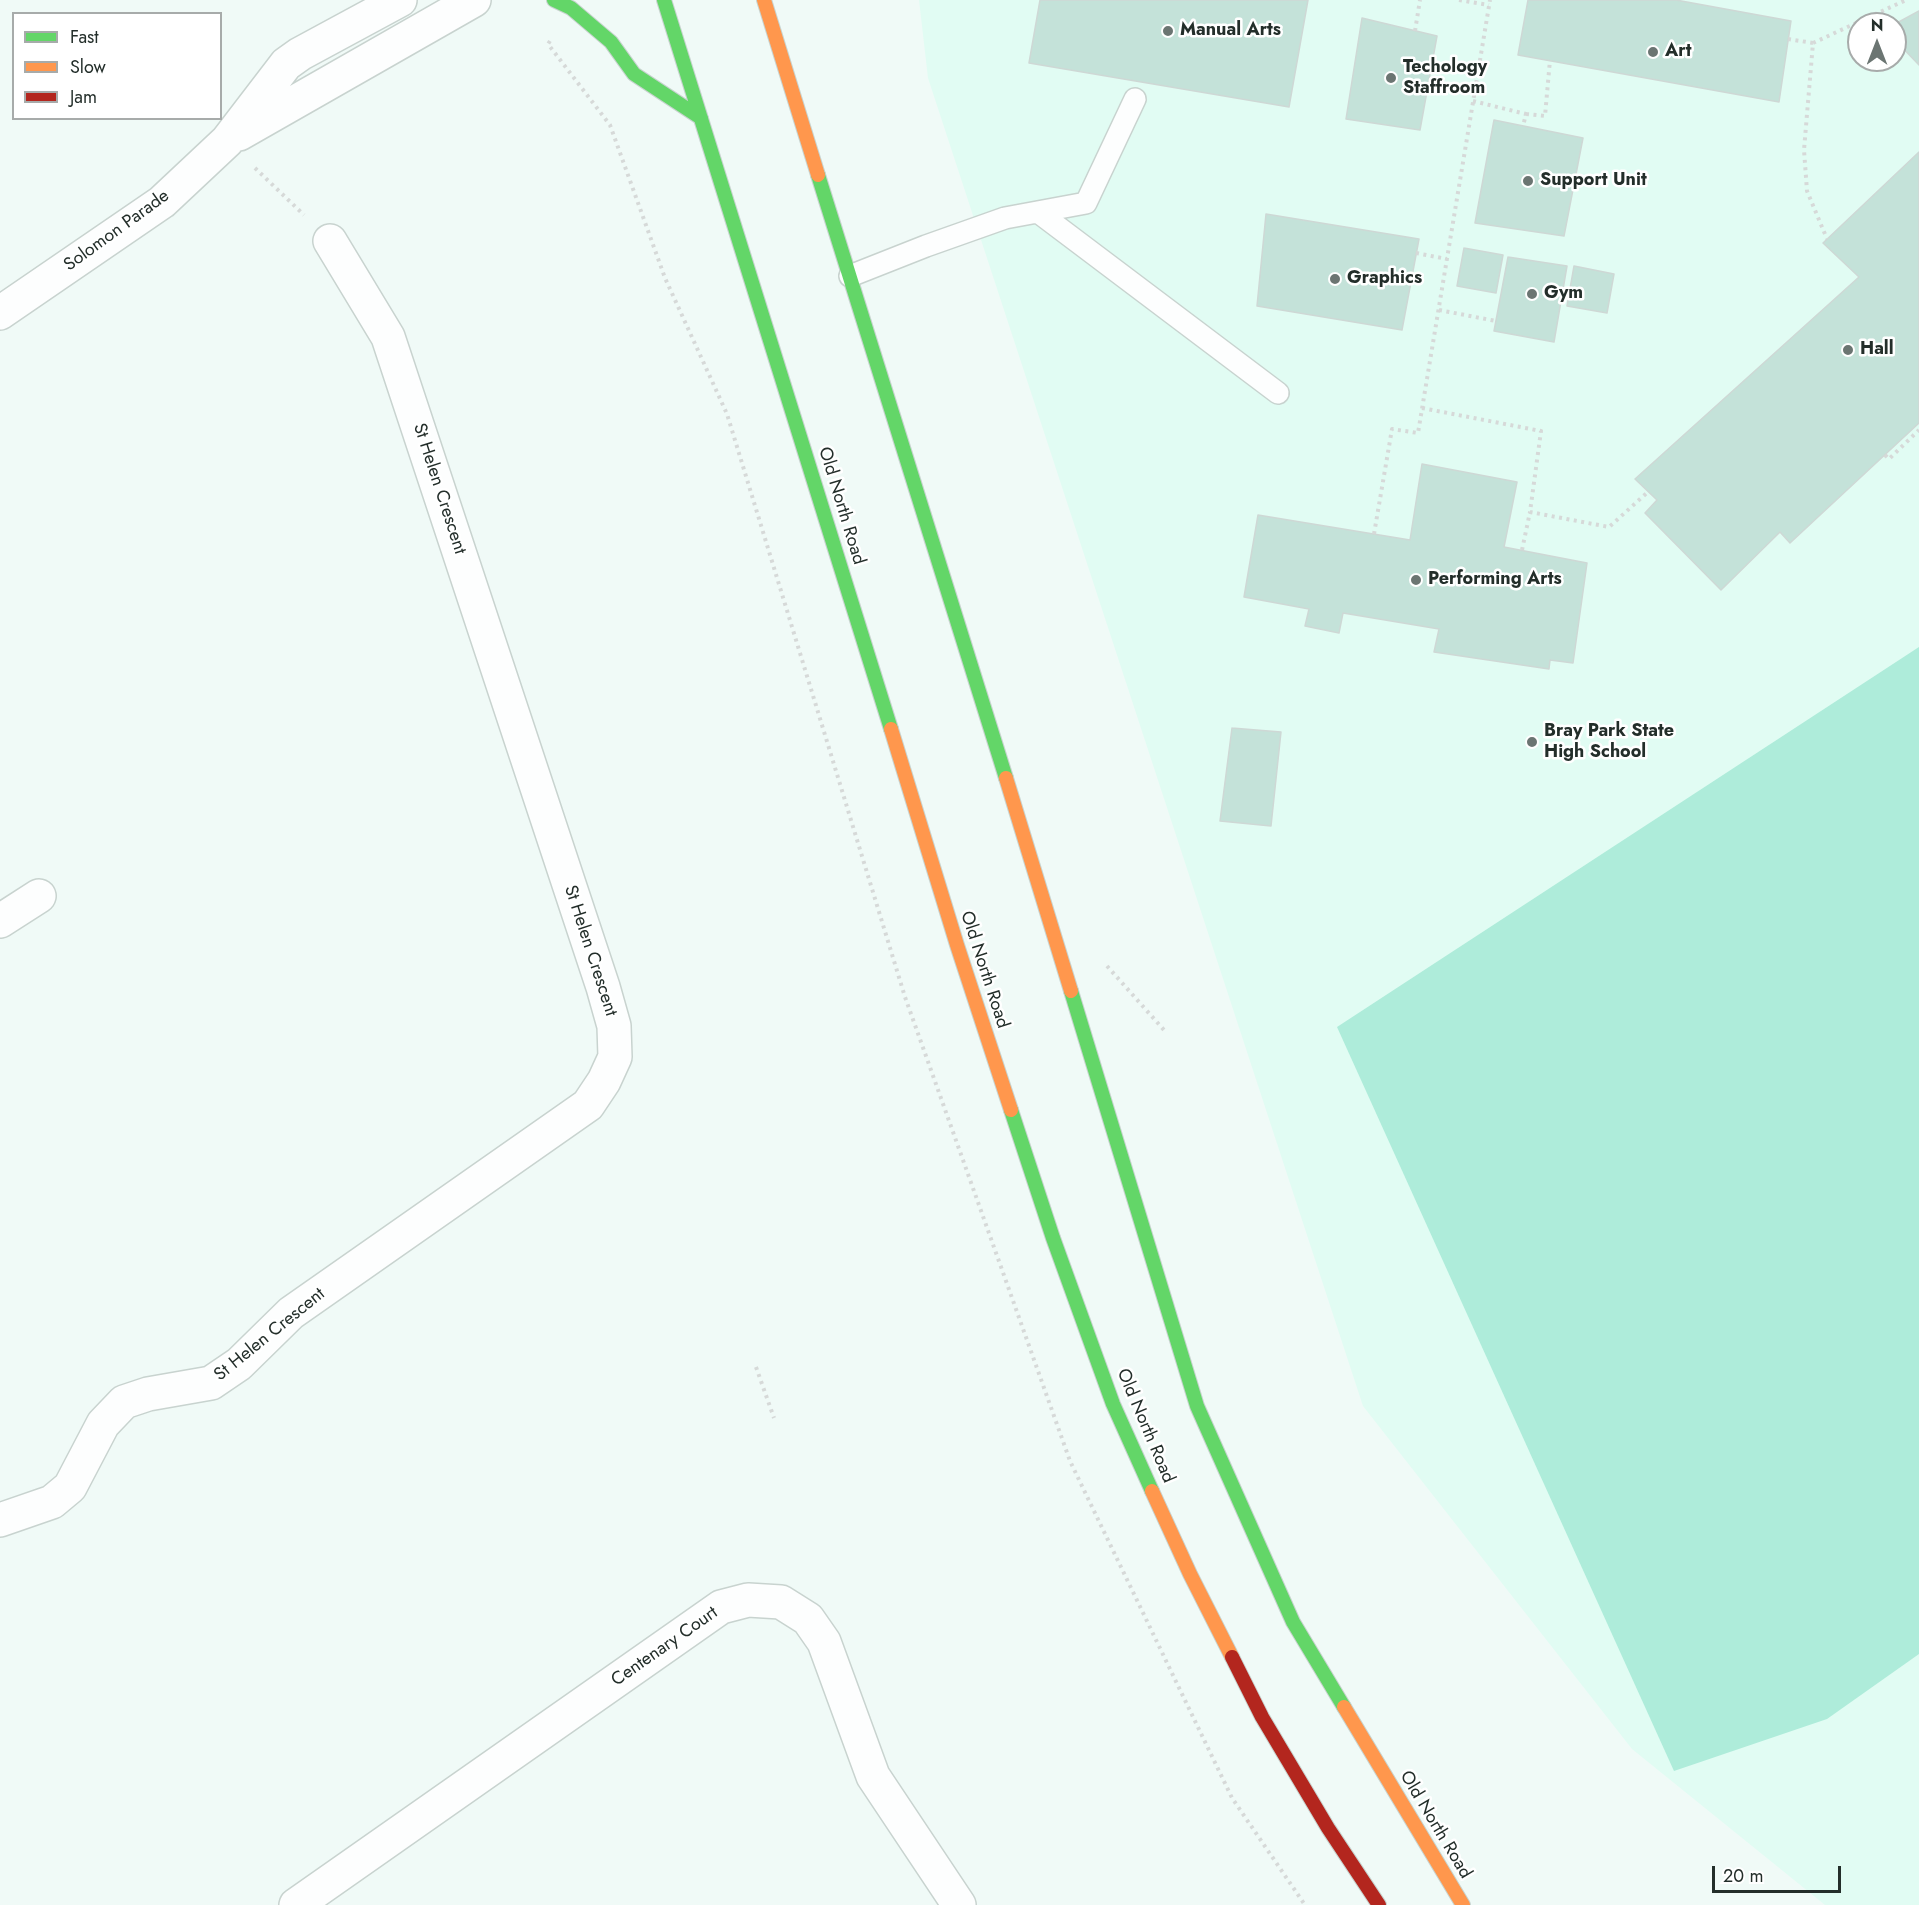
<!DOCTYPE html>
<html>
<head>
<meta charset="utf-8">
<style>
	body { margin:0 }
	#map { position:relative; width:1919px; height:1905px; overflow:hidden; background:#f0faf7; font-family:Jost,sans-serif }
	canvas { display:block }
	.legend { position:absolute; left:12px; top:12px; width:210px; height:108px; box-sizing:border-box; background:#fff; border:2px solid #a7abaa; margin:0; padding:8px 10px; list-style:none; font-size:18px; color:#232e2a }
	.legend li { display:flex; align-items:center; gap:12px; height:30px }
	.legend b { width:30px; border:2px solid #a7abaa }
	.north { position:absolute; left:1847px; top:12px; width:60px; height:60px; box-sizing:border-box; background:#fff; border:2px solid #a7abaa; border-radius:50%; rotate:0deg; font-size:16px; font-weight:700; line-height:24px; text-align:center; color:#232e2a }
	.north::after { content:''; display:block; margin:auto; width:21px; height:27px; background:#6b7572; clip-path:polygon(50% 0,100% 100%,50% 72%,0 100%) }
	.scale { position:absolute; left:1712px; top:1866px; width:129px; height:27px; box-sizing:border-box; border:3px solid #232e2a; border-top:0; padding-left:8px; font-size:18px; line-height:21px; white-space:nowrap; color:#232e2a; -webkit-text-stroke:4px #fff; paint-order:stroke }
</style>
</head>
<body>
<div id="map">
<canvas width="1919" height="1905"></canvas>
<ul class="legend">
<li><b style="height:8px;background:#63d668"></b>Fast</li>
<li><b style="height:8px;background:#ff974d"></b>Slow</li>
<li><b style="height:8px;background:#b3261e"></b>Jam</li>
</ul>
<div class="north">N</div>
<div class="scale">20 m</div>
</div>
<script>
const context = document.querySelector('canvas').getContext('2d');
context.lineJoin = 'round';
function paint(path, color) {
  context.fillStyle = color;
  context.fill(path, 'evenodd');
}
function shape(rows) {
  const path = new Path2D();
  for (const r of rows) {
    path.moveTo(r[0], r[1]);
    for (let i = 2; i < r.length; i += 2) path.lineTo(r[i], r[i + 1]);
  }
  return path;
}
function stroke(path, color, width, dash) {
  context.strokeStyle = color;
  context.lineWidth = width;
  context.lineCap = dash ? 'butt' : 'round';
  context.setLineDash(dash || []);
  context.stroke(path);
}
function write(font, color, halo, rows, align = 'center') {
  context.font = font + ' Jost,sans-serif';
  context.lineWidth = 5;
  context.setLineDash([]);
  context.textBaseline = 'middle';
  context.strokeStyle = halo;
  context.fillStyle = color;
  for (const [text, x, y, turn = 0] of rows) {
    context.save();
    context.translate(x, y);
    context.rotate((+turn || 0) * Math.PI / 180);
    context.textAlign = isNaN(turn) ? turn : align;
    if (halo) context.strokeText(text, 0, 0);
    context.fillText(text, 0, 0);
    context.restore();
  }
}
paint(shape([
	[919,0,1919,0,1919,1905,1825,1905,1632,1749,1363,1406,928,78],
	[1859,24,1895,24,1895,60,1859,60]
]), '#e1fcf3');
paint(shape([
	[1919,647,1919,1654,1827,1719,1674,1771,1337,1027]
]), '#aeecda');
const building = shape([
	[1040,0,1308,0,1289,107,1029,63,1040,0],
	[1528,0,1676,0,1791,21,1779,102,1518,55,1528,0],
	[1919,11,1919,65,1895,40,1895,24,1919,11],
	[1362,18,1437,36,1420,130,1346,119,1362,18],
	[1494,120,1583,138,1564,236,1475,223,1494,120],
	[1919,152,1919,423,1790,543,1780,532,1721,590,1645,513,1657,500,1635,479,1859,277,1823,243,1919,152],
	[1266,214,1419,239,1402,330,1257,306,1266,214],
	[1464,248,1503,255,1496,293,1457,286,1464,248],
	[1508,257,1567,266,1554,342,1494,331,1508,257],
	[1574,266,1614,274,1607,313,1567,306,1574,266],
	[1422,464,1517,482,1504,547,1587,563,1573,663,1550,660,1549,669,1434,652,1439,629,1343,613,1339,633,1305,626,1309,609,1244,597,1258,515,1410,540,1422,464],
	[1232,728,1281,732,1271,826,1220,821,1232,728]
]);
paint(building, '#c4e2d9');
stroke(building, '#ced8d5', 1.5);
const lane = shape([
	[1038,212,1278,393],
	[850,276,926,246,1005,218,1086,203,1135,99]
]);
const street = shape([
	[239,134,474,0],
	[0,313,162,202,227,141,286,64,300,54,400,0],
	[0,921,39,896],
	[0,1520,52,1502,70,1487,103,1424,124,1402,148,1394,211,1383,239,1364,291,1313,588,1105,604,1081,615,1057,614,1026,603,987,388,337,330,241],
	[296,1905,721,1607,748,1600,781,1602,808,1619,824,1642,873,1776,959,1905]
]);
const fast = shape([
	[554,0,571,8,611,42,634,74,701,118],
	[664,0,891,729],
	[818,175,1006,778],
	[1071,991,1197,1406,1293,1622,1344,1707],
	[1011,1110,1053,1238,1113,1404,1152,1491]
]);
const slow = shape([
	[764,0,818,175],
	[891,729,957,945,1011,1110],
	[1006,778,1071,991],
	[1152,1491,1190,1574,1232,1657],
	[1344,1707,1463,1905]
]);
const jam = shape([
	[1232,1657,1262,1717,1328,1828,1379,1905]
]);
stroke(lane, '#c8d3cf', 24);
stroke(street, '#c8d3cf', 36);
stroke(fast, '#c8d3cf', 16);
stroke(slow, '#c8d3cf', 16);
stroke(jam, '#c8d3cf', 16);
stroke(shape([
	[1459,0,1489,5],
	[1415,31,1420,0],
	[1788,39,1813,43,1804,150,1807,191,1827,239],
	[550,41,548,44,610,125,665,278,727,414,905,997,1070,1461,1232,1798,1305,1905],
	[1813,43,1906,0],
	[1473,101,1526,114,1523,126],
	[1526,114,1545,116,1550,60],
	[255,168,304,215],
	[1416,253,1447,259],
	[1439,310,1496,321],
	[1422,408,1541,431,1530,512,1609,527,1648,492],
	[1885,455,1889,459,1919,430],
	[1374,534,1392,429,1418,433,1490,0],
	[1522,550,1530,512],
	[1107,966,1164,1030],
	[756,1367,774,1418]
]), '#d6d9d8', 4, [3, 4.5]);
stroke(lane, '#fdfefe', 21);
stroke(street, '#fdfefe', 33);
stroke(fast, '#63d668', 14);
stroke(slow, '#ff974d', 14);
stroke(jam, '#b3261e', 14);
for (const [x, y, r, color] of [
	[1168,31,6,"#6b7572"],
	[1653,52,6,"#6b7572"],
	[1391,78,6,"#6b7572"],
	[1528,181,6,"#6b7572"],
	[1335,279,6,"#6b7572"],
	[1532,294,6,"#6b7572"],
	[1848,350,6,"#6b7572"],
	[1416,580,6,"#6b7572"],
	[1532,742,6,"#6b7572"]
]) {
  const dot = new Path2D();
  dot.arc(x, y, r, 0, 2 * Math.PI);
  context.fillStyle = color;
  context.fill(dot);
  stroke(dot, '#fff', 2);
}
write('bold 18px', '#232e2a', '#fff', [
	["Manual Arts",1180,31],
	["Art",1665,52],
	["Techology",1403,68],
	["Staffroom",1403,89],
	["Support Unit",1540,181],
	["Graphics",1347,279],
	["Gym",1544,294],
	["Hall",1860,350],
	["Performing Arts",1428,580],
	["Bray Park State",1544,732],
	["High School",1544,753]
], 'left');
write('18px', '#232e2a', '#fff', [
	["Solomon Parade",117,231,-36],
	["St Helen Crescent",439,489,72],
	["Old North Road",841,506,73],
	["St Helen Crescent",590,951,72],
	["Old North Road",984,970,72],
	["St Helen Crescent",270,1335,-39],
	["Old North Road",1145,1426,67],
	["Centenary Court",665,1647,-35],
	["Old North Road",1435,1825,59]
]);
</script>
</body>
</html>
